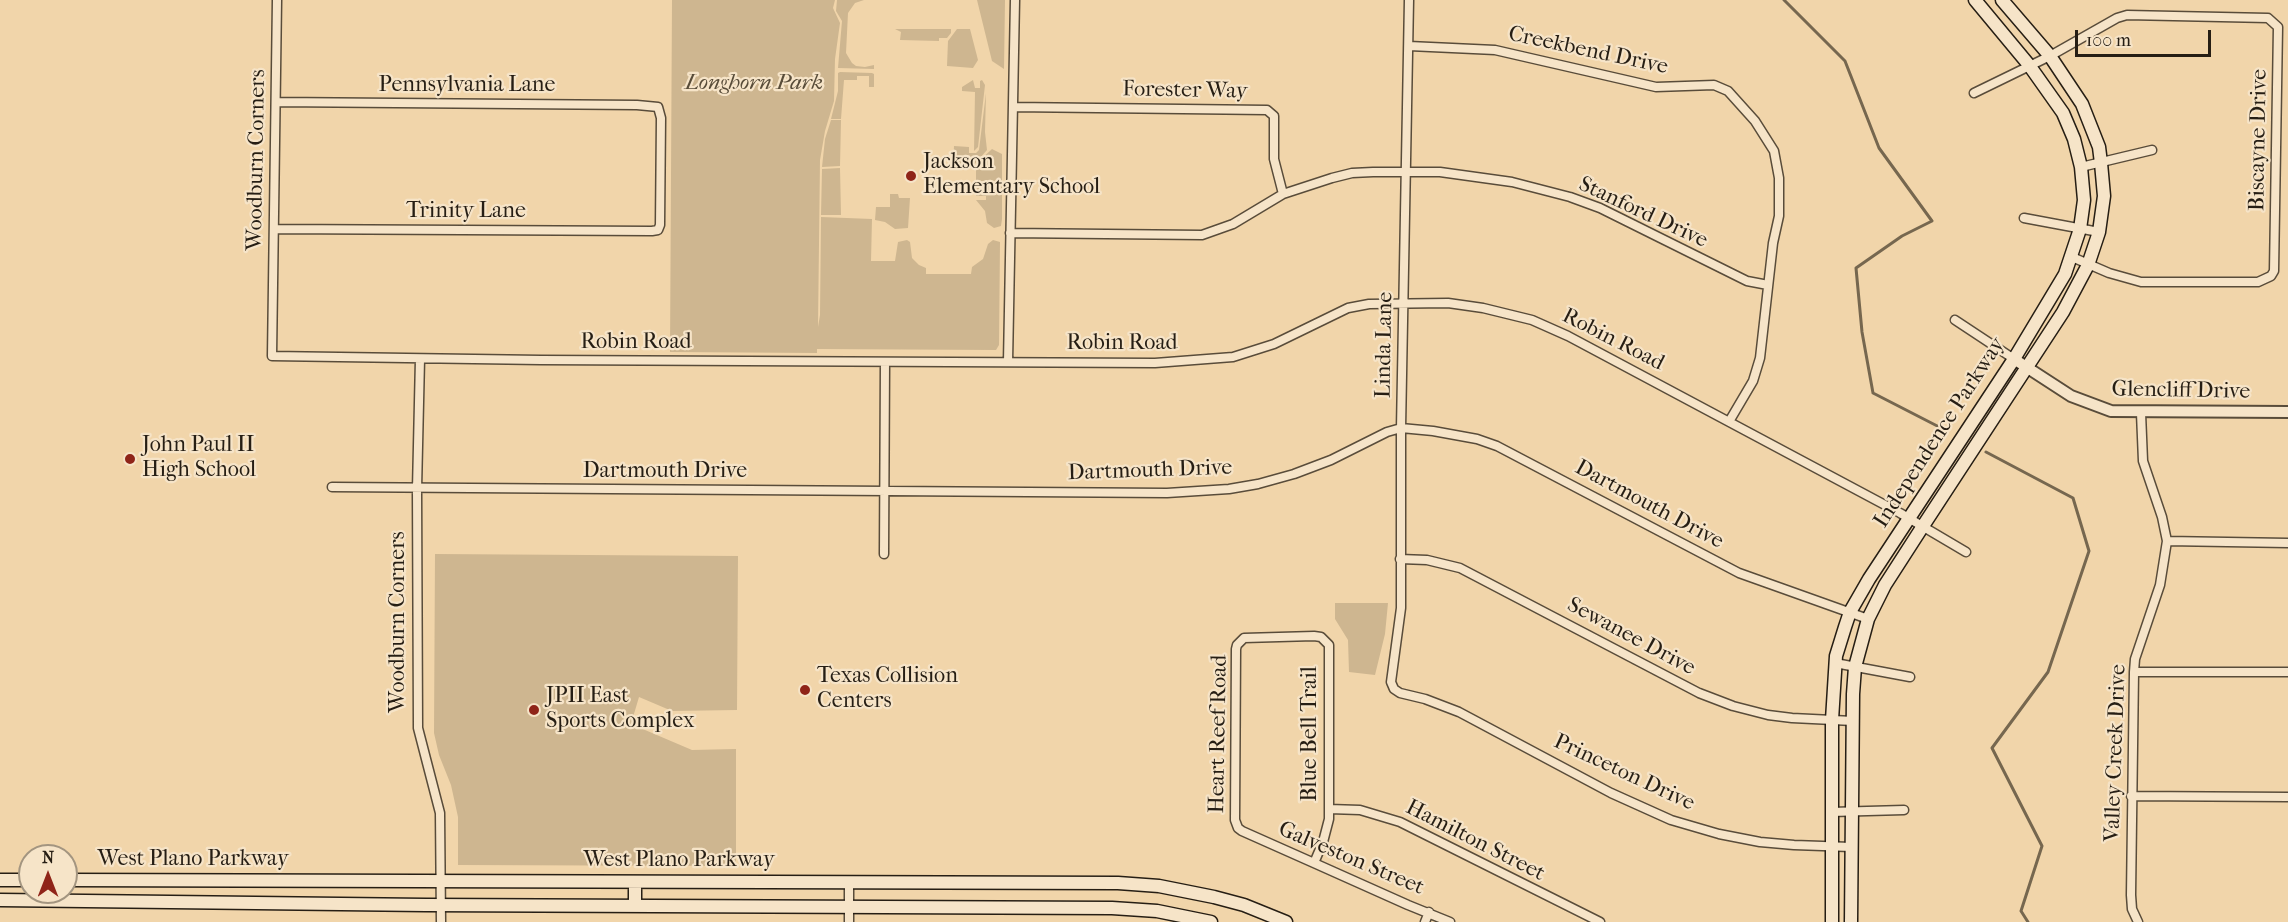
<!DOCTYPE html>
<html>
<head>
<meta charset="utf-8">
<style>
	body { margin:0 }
	#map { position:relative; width:2288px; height:922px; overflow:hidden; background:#f1d5aa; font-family:"IM FELL French Canon",serif }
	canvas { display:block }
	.north { position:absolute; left:18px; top:844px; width:60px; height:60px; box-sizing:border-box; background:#f6e4c8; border:2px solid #a39580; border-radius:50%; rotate:0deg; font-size:16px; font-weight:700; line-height:24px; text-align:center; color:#261e14 }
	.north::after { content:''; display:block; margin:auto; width:21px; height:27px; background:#8f2418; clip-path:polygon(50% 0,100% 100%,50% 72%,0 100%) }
	.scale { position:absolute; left:2075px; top:30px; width:136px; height:27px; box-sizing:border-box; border:3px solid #261e14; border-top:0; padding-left:8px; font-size:18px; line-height:21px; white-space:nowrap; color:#261e14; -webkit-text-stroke:4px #f6e4c8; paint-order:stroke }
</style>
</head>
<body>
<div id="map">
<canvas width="2288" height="922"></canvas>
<div class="north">N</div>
<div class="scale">100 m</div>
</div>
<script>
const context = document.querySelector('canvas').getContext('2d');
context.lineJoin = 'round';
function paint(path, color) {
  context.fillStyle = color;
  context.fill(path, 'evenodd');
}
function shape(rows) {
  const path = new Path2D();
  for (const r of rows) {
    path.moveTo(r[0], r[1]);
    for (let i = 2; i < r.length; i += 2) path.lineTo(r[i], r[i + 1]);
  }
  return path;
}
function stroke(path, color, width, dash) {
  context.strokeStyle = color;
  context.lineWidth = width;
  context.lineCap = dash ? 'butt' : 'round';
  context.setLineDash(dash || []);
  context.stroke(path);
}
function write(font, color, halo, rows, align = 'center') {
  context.font = font + ' "IM FELL French Canon",serif';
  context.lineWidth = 4.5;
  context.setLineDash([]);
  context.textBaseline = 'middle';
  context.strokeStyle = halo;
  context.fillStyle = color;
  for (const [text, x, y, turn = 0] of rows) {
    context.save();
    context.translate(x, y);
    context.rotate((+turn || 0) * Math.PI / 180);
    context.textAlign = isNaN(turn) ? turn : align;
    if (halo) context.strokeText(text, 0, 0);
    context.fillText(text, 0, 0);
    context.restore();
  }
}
paint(shape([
	[672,0,835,0,833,8,840,23,835,59,834,101,825,131,820,160,818,327,820,315,821,217,872,219,871,261,895,261,898,242,907,240,910,242,912,258,919,265,926,268,926,274,971,274,972,267,983,259,988,244,993,240,1000,242,999,345,996,350,817,349,817,353,670,352],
	[837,0,864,0,855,3,848,13,846,53,852,63,856,66,865,67,874,65,874,69,838,68,842,21,836,11],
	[977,0,1005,0,1004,69,992,61],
	[895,29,951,29,951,33,947,38,939,38,939,41,900,40,901,32],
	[957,29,970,29,978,60,973,68,947,66,948,41],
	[840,72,872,73,874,74,874,87,869,87,869,76,857,76,857,80,844,80,841,119,831,119,838,91,838,73],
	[973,80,975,88,980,88,980,81,982,80,985,85,978,147,974,151,975,92,962,91,962,87],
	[986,93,985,132,987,150,973,166,953,166,954,146,969,147,969,153,976,153,979,150],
	[831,120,841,120,840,166,822,167,825,139],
	[992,149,1002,154,1002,219,1001,226,994,228,987,223,985,211,976,200,986,200,986,196,976,196,976,164],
	[840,168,841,215,821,215,822,169],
	[890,194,898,194,899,198,910,198,908,228,895,229,885,222,875,220,876,207,890,207],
	[435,554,738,556,737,710,672,711,639,697,631,724,692,750,736,749,736,866,458,865,458,817,451,785,439,755,434,733],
	[1335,603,1388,603,1385,634,1375,675,1349,672,1348,640,1335,619]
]), '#ceb690');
stroke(shape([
	[1784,0,1845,61,1879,148,1932,221,1902,236,1856,268,1862,332,1873,393,1947,431],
	[1986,452,2073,498,2089,551,2048,672,1992,748,2042,846,2021,911,2028,922]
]), '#76674f', 3);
const minor = shape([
	[277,0,272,356,541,360,1155,363,1233,357,1274,344,1348,308,1369,304,1448,303,1483,308,1532,320,1568,336,1900,513,1966,552],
	[1409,0,1401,428,1401,608,1391,682,1394,689,1400,693,1425,699,1459,712,1611,793,1671,820,1719,834,1760,842,1794,845,1851,847],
	[1409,46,1495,50,1656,87,1714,85,1728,91,1755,121,1774,151,1779,178,1779,216,1773,243,1760,358,1753,381,1730,420],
	[1974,93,2050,56,2117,18,2127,15,2268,18,2278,27,2274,271,2271,276,2258,282,2141,282,2109,273,2072,257],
	[1013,107,1267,110,1274,116,1274,159,1283,194],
	[2081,167,2152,150],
	[2024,218,2099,232],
	[274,229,652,231,658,230,660,225,661,118,658,107,637,105,276,102],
	[1010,233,1202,235,1233,224,1283,194,1332,178,1352,173,1373,172,1440,172,1512,182,1570,197,1600,208,1747,281,1768,285],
	[1955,320,2014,359],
	[420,359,417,489,418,728,440,813,441,922],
	[1008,362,1015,0],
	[332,487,1167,493,1229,489,1258,484,1294,474,1331,460,1387,432,1401,428,1433,431,1477,439,1497,446,1739,573,1868,619],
	[2167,541,2288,543],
	[884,554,885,362],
	[1400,559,1427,560,1460,568,1699,693,1733,706,1768,715,1792,718,1853,721],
	[1835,663,1910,677],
	[2134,672,2288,672],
	[2131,796,2288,797],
	[1329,809,1360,810,1400,822,1600,922],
	[1831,812,1904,810],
	[1314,863,1323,842,1329,819,1329,645,1321,637,1314,636,1244,638,1237,645,1236,649,1235,820,1238,828,1242,831,1314,863,1408,905,1450,922],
	[849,922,849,882],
	[1425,922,1429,912],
	[2138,922,2132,909,2131,895,2134,672,2135,659,2160,585,2167,541,2162,517,2143,461,2141,413]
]);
const tertiary = shape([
	[2014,359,2071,396,2111,411,2288,412]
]);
const secondary = shape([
	[0,880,30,880],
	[66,880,1118,883,1159,886,1214,897,1244,905,1286,922],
	[0,900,426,905,1112,908,1157,911,1211,922],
	[635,906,635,882],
	[1832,922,1832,720,1836,656,1845,627,1850,612,1869,579,2014,359,2065,274,2080,229,2084,200,2081,167,2074,139,2063,113,2029,65,1975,0],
	[1851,922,1853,694,1855,667,1868,619,1885,585,1923,526,2063,312,2088,265,2099,232,2104,196,2101,163,2099,147,2082,104,2050,56,2002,0]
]);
stroke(minor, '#594c3a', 11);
stroke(tertiary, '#594c3a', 14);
stroke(secondary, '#261e14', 15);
stroke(minor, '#f6e4c8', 8);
stroke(tertiary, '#f6e4c8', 10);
stroke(secondary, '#f6e4c8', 12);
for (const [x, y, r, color] of [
	[911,176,6,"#8f2418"],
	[130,459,6,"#8f2418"],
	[805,690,6,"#8f2418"],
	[534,710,6,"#8f2418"]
]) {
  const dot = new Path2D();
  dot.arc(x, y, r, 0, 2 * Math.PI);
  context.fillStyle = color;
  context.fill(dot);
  stroke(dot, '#f6e4c8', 2);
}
write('22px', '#261e14', '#f6e4c8', [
	["Creekbend Drive",1588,51,12],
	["Pennsylvania Lane",467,86],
	["Forester Way",1185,91,1],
	["Biscayne Drive",2259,140,-89],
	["Woodburn Corners",257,160,-89],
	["Trinity Lane",466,212],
	["Stanford Drive",1643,213,25],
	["Robin Road",1613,340,27],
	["Robin Road",636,343],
	["Robin Road",1122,344],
	["Linda Lane",1385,345,-89],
	["Glencliff Drive",2181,391,1],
	["Independence Parkway",1940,433,-57],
	["Dartmouth Drive",1150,471,-2],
	["Dartmouth Drive",665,472],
	["Dartmouth Drive",1649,505,28],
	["Woodburn Corners",399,622,-90],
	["Sewanee Drive",1631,637,28],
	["Heart Reef Road",1219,734,-89],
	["Blue Bell Trail",1311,734,-90],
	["Valley Creek Drive",2116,753,-88],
	["Princeton Drive",1624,773,25],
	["Hamilton Street",1475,841,27],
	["Galveston Street",1351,859,23],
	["West Plano Parkway",193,860],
	["West Plano Parkway",679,861]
]);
write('italic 22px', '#584c39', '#f6e4c8', [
	["Longhorn Park",754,84]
]);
write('22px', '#261e14', '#f6e4c8', [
	["Jackson",923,163],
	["Elementary School",923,188],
	["John Paul II",142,446],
	["High School",142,471],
	["Texas Collision",817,677],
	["Centers",817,702],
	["JPII East",546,697],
	["Sports Complex",546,722]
], 'left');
</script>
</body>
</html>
